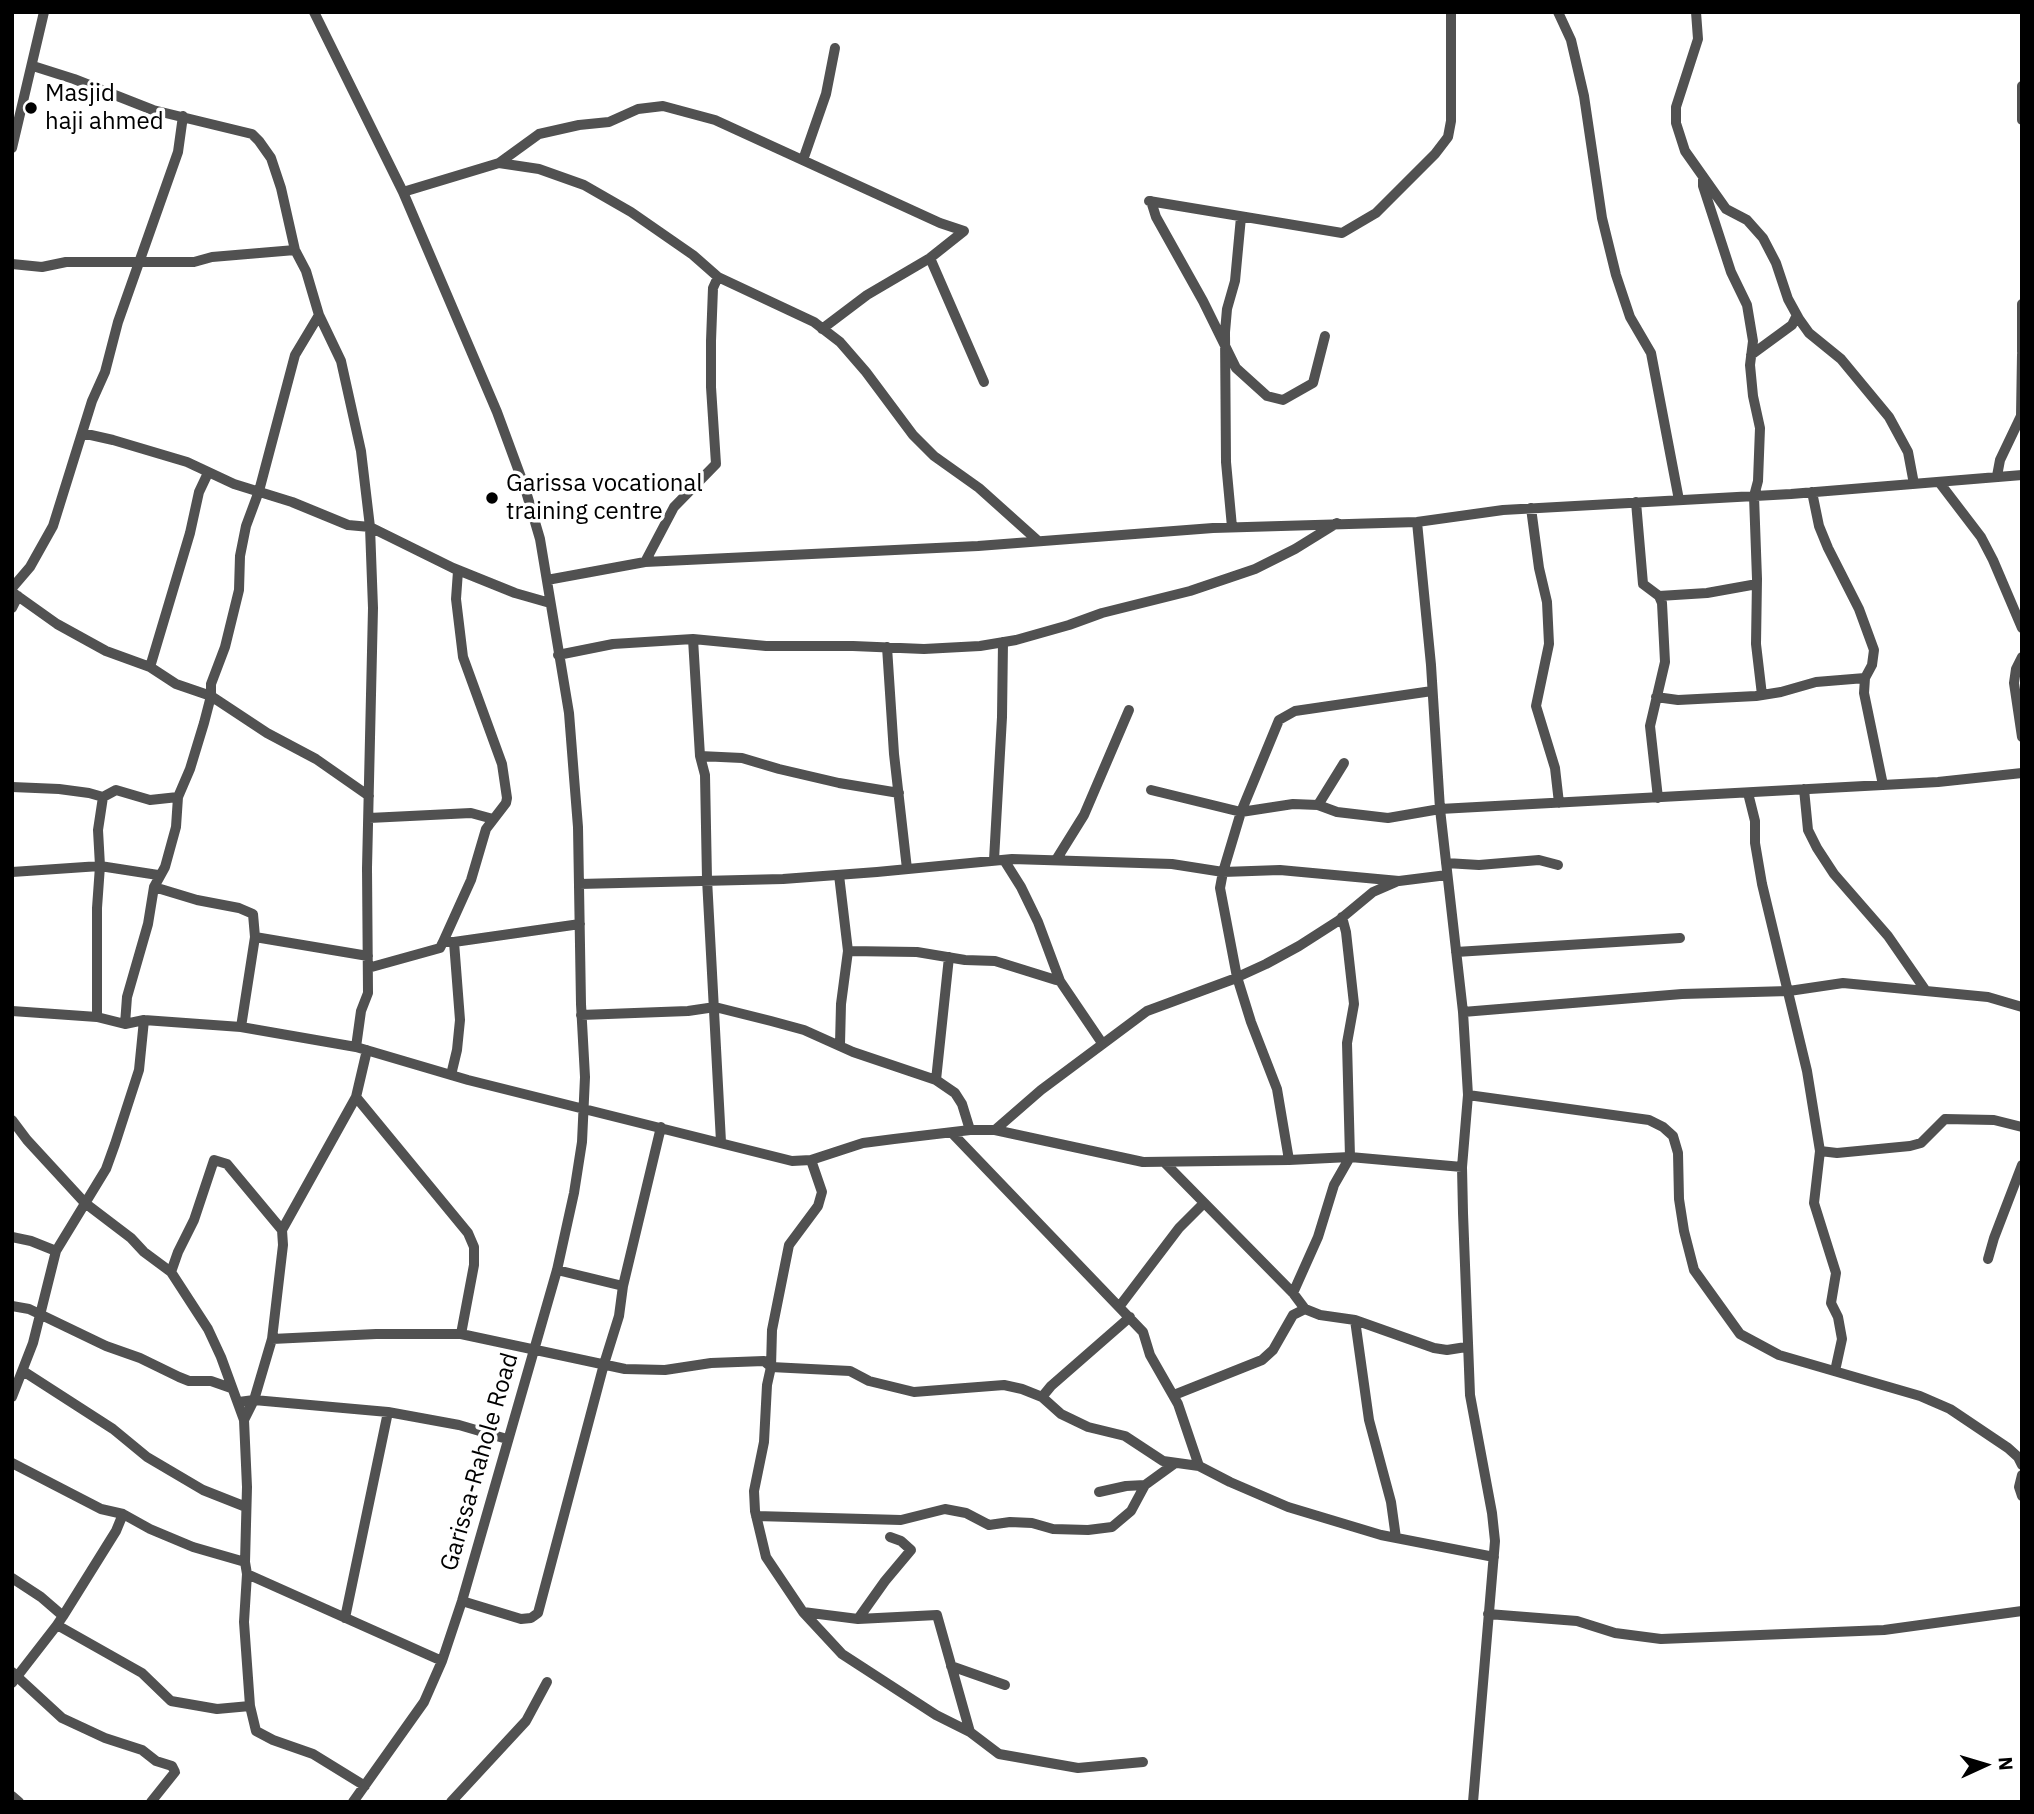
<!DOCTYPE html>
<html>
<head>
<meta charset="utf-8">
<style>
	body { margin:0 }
	#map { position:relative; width:2034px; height:1814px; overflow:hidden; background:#fff; font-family:"IBM Plex Sans",sans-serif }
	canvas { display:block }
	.frame { position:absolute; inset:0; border:14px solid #000; pointer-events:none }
	.north { position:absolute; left:1950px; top:1730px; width:70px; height:70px; -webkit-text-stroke:5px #fff; paint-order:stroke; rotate:86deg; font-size:19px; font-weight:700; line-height:28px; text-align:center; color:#000 }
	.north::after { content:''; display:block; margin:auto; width:24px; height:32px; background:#000; clip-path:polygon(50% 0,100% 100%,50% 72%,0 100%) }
</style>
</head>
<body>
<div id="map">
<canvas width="2034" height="1814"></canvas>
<div class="frame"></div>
<div class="north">N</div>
</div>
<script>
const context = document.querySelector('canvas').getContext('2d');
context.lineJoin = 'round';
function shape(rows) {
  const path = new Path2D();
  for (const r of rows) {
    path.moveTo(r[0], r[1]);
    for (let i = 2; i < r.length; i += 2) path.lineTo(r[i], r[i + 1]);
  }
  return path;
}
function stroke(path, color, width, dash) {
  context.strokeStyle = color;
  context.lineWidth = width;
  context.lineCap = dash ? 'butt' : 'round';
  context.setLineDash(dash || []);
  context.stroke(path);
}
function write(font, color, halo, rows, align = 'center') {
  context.font = font + ' "IBM Plex Sans",sans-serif';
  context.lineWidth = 7;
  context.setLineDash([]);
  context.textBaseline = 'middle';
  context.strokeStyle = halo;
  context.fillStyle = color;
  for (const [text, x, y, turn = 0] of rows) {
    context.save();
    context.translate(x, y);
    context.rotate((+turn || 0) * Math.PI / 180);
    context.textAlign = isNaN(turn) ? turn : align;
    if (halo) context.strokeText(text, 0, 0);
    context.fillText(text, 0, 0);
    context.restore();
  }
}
stroke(shape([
	[314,12,403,192,497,412,525,488,540,539,569,713,574,777,578,827,581,1004,585,1077,582,1142,574,1193,557,1270,462,1601,442,1661,424,1702,353,1802],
	[1558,12,1571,40,1584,96,1602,218,1616,275,1630,317,1651,353,1679,500],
	[1696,12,1698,39,1676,107,1676,123,1685,151,1726,209,1747,220,1763,238,1776,263,1788,299,1799,319,1809,333,1841,359,1889,417,1908,452,1914,484],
	[33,66,74,79,153,110,252,134,259,141,271,158,281,188,295,250,306,271,319,315,341,361,361,451,370,527,373,608,367,868,368,993,361,1011,356,1047],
	[2022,86,2022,120],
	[12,148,44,12],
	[803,160,826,94,835,48],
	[499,163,539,169,584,185,631,212,693,255,718,277,814,322,840,342,866,372,913,435,934,456,979,488,1037,540],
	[1703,177,1703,186,1731,272,1747,305,1753,341,1750,365,1753,396,1760,428,1758,481,1754,496,1757,579,1756,644,1762,695],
	[403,192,499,163,539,134,579,125,609,122,638,109,663,106,715,120,940,223,964,231],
	[1149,201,1342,233,1376,213,1435,154,1448,137,1451,121,1451,12],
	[1151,201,1156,217,1203,301,1236,368,1267,396,1283,400,1313,383,1325,336],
	[930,258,984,382],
	[12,264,42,267,66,262,194,262,212,257,295,250],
	[2022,304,2022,352],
	[822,329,867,295,930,258,964,231],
	[1751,355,1792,325,1797,315],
	[82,433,113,440,187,462,234,484,292,502,348,525,370,527,453,568,515,593,550,603],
	[1997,476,2000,460,2021,416,2022,354],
	[1939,482,1981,537,1993,560,2022,628],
	[1812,492,1819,526,1828,548,1859,609,1874,650,1872,665,1865,678,1864,693,1883,785],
	[1636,502,1643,584,1659,596,1662,603,1665,662,1650,726,1658,798],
	[1531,508,1539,568,1547,602,1549,644,1536,706,1555,768,1559,803],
	[1417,522,1431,665,1440,809,1463,1012,1468,1095,1462,1167,1463,1213,1470,1395,1492,1513,1495,1541,1473,1802],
	[1232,527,1226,462,1225,332,1227,309,1235,281,1241,217],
	[645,562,674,507,716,464,711,387,711,341,713,288,718,277],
	[547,580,645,562,978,546,1213,528,1417,522,1503,510,1791,494,2022,475],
	[12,588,30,567,53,526,92,401,105,372,118,322,178,152,183,116],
	[12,592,57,624,106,651,150,667,176,684,211,696,267,733,316,759,369,796],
	[1659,596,1707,593,1757,584],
	[12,608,18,596],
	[693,639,700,756,705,775,707,879,721,1142],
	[887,647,894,754,907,869],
	[558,655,613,644,693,639,766,646,853,646,924,649,980,646,1016,640,1069,625,1102,613,1190,591,1255,569,1295,549,1337,523],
	[2022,657,2016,669,2014,683,2022,737],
	[150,667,190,533,199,492,208,473],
	[1656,697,1678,700,1756,696,1781,692,1816,682,1865,678],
	[700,756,742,758,779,769,839,783,899,793],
	[12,787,59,789,89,793,103,797,116,790,150,800,178,797],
	[1804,789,1808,830,1817,848,1834,874,1888,936,1926,991],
	[1151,790,1241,812,1293,804,1318,805,1337,812,1388,818,1440,809,1938,782,2022,773],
	[1748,793,1755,821,1755,843,1762,884,1807,1071,1820,1151,1814,1203,1836,1273,1831,1303,1838,1317,1842,1339,1835,1371],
	[1318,805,1344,763],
	[369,818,471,813,493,819],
	[994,860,1002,717,1003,642],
	[1004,860,1021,887,1038,922,1060,981],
	[1056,860,1084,815,1129,710],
	[1446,863,1479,865,1539,860,1558,865],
	[12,872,100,866,158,875],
	[839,875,848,951,841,1004,840,1044],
	[579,884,783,879,877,872,1012,859,1172,864,1223,872,1280,870,1399,881,1447,875],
	[154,887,197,900,239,908,253,914,255,937,241,1027],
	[255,937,368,956],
	[443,942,471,880,486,829,506,803,507,798,502,764,463,657,456,599,458,571],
	[848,951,917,952,965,960,995,961,1056,980,1060,981,1102,1043],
	[1456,952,1680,938],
	[368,968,440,948,443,942,454,942,580,924],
	[12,1011,97,1017,125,1024,144,1020,241,1027,356,1047,468,1080,792,1161,811,1160,863,1143,894,1139,970,1130,995,1130,1143,1162,1289,1160,1350,1157,1462,1167],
	[1463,1012,1682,994,1789,991,1843,983,1988,997,2022,1007],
	[581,1015,688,1011,715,1007,771,1021,804,1030,853,1052,936,1080,955,1093,962,1104,970,1130],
	[97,1017,97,908,100,866,98,830,103,797],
	[125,1024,127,997,148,924,154,887,165,867,176,827,178,797,190,769,204,723,211,696,211,684,225,647,239,590,240,556,246,526,259,491,295,355,319,315],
	[451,1075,457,1050,460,1020,454,942],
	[936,1080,949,957],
	[1468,1095,1649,1120,1663,1127,1673,1136,1678,1153,1679,1199,1684,1231,1694,1270,1740,1334,1779,1355,1920,1396,1950,1409,2008,1448,2018,1457,2022,1465],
	[356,1097,468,1233,474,1247,474,1265,461,1334],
	[12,1120,27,1140,85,1203,131,1238,144,1252,171,1272,208,1329,221,1357,244,1420,247,1487,245,1562,247,1574,244,1622,250,1706,256,1731,273,1740,313,1754,365,1786],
	[995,1130,1041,1090,1147,1011,1231,980,1266,964,1299,946,1338,921,1373,892,1396,882],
	[952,1133,1143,1332,1150,1355,1178,1404,1199,1466,1230,1482,1288,1507,1381,1535,1494,1557],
	[1820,1151,1837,1153,1910,1146,1921,1143,1945,1119,1994,1120,2022,1127],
	[811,1160,822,1192,818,1206,789,1245,772,1330,771,1367,767,1385,764,1442,754,1491,755,1511,766,1557,803,1612,842,1654,936,1715,970,1732,999,1754,1078,1768,1143,1762],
	[1289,1160,1277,1089,1251,1022,1237,977,1220,888,1223,872,1241,812,1279,720,1295,711,1432,691],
	[1165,1163,1293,1293,1305,1309,1320,1315,1355,1320,1434,1348,1447,1350,1466,1347],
	[12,1237,31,1241,56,1251],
	[1988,1259,1994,1238,2022,1165],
	[557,1270,623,1286],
	[171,1272,178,1252,194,1220,214,1160,227,1164,282,1230],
	[1293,1293,1318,1237,1334,1185,1350,1157,1347,1043,1354,1004,1346,932,1342,917],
	[12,1306,29,1309,106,1346,140,1358,179,1377,189,1381,211,1381,231,1388],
	[1119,1307,1179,1228,1204,1203],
	[1130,1317,1051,1386,1042,1397,1061,1414,1088,1427,1125,1436,1163,1461,1199,1466],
	[1355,1320,1369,1420,1391,1502,1396,1538],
	[272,1339,376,1334,461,1334,625,1369,665,1370,711,1363,764,1361,771,1367,850,1371,869,1381,914,1392,1004,1385,1022,1389,1042,1397],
	[23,1371,113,1429,147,1457,203,1490,246,1507],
	[1174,1395,1262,1360,1273,1350,1293,1315,1305,1309],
	[12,1397,33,1343,56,1251,106,1169,115,1144,139,1070,144,1020],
	[239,1402,254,1400,272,1339,283,1245,282,1230,356,1097,367,1050],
	[388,1412,459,1425,507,1439],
	[244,1420,254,1400,388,1412,345,1618],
	[12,1463,101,1509,123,1514,150,1529,193,1547,245,1562],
	[2022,1475,2019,1487,2022,1496],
	[1099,1492,1126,1486,1145,1485,1174,1464],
	[756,1516,901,1520,945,1509,966,1513,989,1525,1010,1522,1032,1523,1053,1529,1088,1530,1112,1527,1131,1511,1145,1485],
	[247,1574,442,1661],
	[12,1578,41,1597,63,1616,57,1625,142,1673,171,1701,217,1709,250,1706],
	[462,1601,521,1619,531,1618,538,1613,604,1364,619,1316,623,1286,661,1127],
	[803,1612,858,1619,937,1615,970,1732],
	[1488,1614,1577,1621,1615,1633,1661,1639,1884,1630,2022,1611],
	[63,1616,116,1531,123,1514],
	[858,1619,885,1581,911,1550,901,1541,890,1537],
	[951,1666,1005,1685],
	[12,1672,62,1718,105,1738,142,1750,156,1761,172,1766,175,1772,151,1802],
	[12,1683,57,1625],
	[12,1796,19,1802],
	[451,1802,526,1721,547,1682]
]), '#515151', 10);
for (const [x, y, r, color] of [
	[31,108,7,"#000"],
	[492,498,7,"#000"]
]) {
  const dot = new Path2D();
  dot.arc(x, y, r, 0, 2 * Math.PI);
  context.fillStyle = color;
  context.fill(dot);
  stroke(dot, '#fff', 2.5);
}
write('24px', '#000', '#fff', [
	["Masjid",45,94],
	["haji ahmed",45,122],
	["Garissa vocational",506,484],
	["training centre",506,512]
], 'left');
write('24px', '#000', '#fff', [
	["Garissa-Rahole Road",480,1462,-74]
]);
</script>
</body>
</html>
